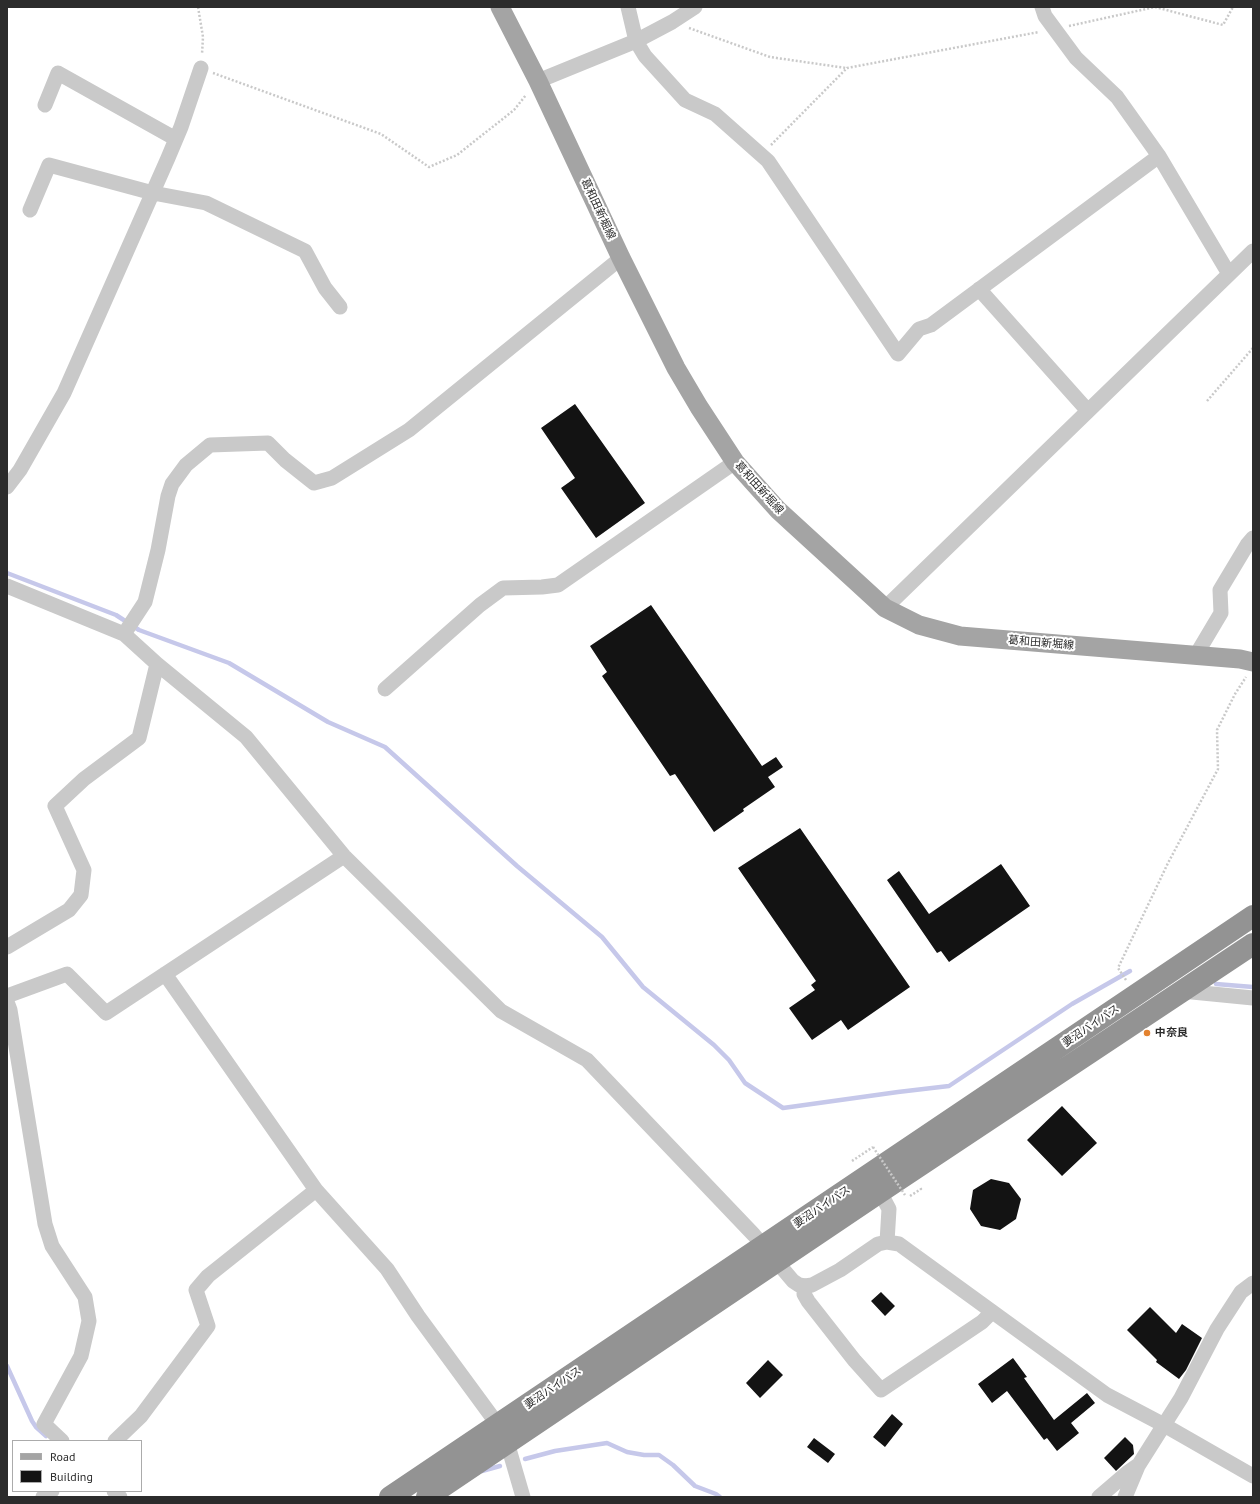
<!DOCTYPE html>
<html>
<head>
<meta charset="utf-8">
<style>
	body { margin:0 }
	#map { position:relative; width:1260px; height:1504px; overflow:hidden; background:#fff; font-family:"PT Sans",sans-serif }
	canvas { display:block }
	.frame { position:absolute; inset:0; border:8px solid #2c2c2c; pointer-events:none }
	.legend { position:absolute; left:12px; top:1440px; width:130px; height:52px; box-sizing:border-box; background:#fff; border:1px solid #ababab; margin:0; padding:5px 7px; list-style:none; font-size:12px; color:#2c2c2c }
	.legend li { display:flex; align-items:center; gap:8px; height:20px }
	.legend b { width:20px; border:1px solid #ababab }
</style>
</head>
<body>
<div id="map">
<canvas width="1260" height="1504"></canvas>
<div class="frame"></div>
<ul class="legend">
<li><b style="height:5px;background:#a4a4a4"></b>Road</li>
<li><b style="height:11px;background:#131313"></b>Building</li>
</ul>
</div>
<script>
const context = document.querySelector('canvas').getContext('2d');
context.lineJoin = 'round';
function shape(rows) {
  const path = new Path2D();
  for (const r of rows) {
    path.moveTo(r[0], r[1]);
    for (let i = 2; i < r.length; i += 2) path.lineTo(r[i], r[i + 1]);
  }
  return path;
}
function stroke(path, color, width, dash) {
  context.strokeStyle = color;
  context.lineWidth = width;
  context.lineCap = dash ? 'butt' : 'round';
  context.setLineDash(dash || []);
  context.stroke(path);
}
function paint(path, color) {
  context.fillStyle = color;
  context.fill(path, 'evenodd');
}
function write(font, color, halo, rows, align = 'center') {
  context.font = font + ' "PT Sans","Noto Sans JP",sans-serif';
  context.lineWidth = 4;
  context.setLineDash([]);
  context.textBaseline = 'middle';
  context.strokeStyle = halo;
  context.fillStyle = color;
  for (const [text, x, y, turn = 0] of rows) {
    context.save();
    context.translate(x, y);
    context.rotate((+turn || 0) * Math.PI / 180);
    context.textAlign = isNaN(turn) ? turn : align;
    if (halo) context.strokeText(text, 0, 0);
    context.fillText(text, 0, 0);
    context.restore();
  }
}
stroke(shape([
	[7,573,116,615,139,630,229,663,328,722,385,747,517,866,602,937,643,987,714,1045,729,1060,745,1083,783,1108,898,1092,949,1086,1072,1004,1130,971],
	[1216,984,1253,987],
	[7,1366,32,1421,36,1427,46,1436],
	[525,1459,555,1451,607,1443,627,1452,644,1455,659,1455,673,1465,695,1486,716,1494,720,1497],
	[482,1471,500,1466]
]), '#c6c8ea', 4.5);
paint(shape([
	[575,404,645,503,596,538,561,488,575,478,541,428],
	[651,605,762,766,776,757,783,767,768,777,775,787,743,809,744,811,714,832,675,774,670,776,602,676,607,672,590,646],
	[800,828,910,987,848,1030,841,1020,812,1040,789,1008,815,990,811,985,816,981,738,868],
	[1001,864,1030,906,949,962,941,951,937,953,887,880,899,871,929,914],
	[1062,1106,1097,1143,1062,1176,1027,1140],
	[991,1179,1009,1183,1021,1199,1016,1219,1000,1230,981,1226,970,1209,973,1190],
	[881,1292,895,1306,885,1316,871,1301],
	[1150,1307,1176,1333,1182,1324,1202,1338,1186,1370,1179,1379,1156,1362,1157,1360,1127,1330],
	[1013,1358,1027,1377,1024,1378,1054,1420,1087,1393,1095,1403,1071,1423,1079,1433,1057,1451,1047,1438,1044,1440,1007,1391,992,1403,978,1384],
	[768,1360,783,1375,760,1398,746,1383],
	[892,1414,903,1424,885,1447,873,1437],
	[1125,1437,1133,1445,1134,1454,1116,1471,1104,1458],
	[814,1438,835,1454,828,1463,807,1447]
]), '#131313');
stroke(shape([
	[198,7,203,37,202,54],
	[1069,26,1155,7,1223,25,1233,7],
	[689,28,770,57,846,68],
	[213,73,381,134,429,167,457,155,514,110,526,95],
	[771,145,847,68,1039,32],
	[1207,401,1253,348],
	[1126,980,1118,968,1168,863,1218,769,1217,730,1235,694,1246,677],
	[852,1161,873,1147],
	[910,1196,921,1189,919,1187]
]), '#c9c9c9', 2.5, [2, 2]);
stroke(shape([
	[628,7,636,41,645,56,685,100,715,114,768,161,898,354,919,329,931,325,1159,156],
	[1042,7,1045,16,1076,58,1117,97,1159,156,1229,274],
	[538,81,636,41,672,22,695,7],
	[45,105,58,73,176,139],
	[30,210,49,165,153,193,206,203,305,251,325,288,340,307],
	[979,289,1088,411],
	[7,487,20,470,64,393,168,158,181,127,201,68],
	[7,586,124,634,157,664,246,737,344,856,501,1011,587,1060,754,1235,793,1281,799,1285,805,1286,812,1285,840,1270,878,1244,887,1242,899,1244,1107,1395,1164,1425,1253,1476],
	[885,608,1253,251],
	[124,634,145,602,158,550,168,496,172,484,186,465,210,445,268,443,285,460,314,483,332,478,409,430,621,258],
	[1196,655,1221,613,1220,590,1247,545,1253,538],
	[385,689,480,605,503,588,542,587,558,585,735,462],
	[7,947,69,910,81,895,84,870,55,806,84,779,139,738,157,664],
	[165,974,316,1190,387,1269,418,1316,498,1425],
	[1182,991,1253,998],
	[7,996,67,974,106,1013,344,856],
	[7,1002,10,1010,45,1224,52,1246,85,1297,89,1321,81,1356,44,1424,62,1441],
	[880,1192,889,1209,887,1242],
	[805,1286,804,1294,808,1301,855,1361,881,1390,982,1322,992,1312],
	[115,1441,141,1416,208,1326,196,1290,208,1276,316,1190],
	[507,1442,523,1497],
	[114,1491,120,1497],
	[43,1497,52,1491],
	[1099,1497,1127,1473,1137,1466],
	[1125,1497,1138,1466,1181,1398,1217,1329,1241,1292,1253,1283]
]), '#c9c9c9', 15);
stroke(shape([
	[500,7,538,81,621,258,676,368,699,407,735,462,778,510,885,608,919,625,960,636,1240,659,1253,662]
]), '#a4a4a4', 19);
stroke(shape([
	[390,1497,1253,916],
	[427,1497,880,1192,1253,944]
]), '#939393', 22);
stroke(shape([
	[873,1147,905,1195]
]), '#c9c9c9', 2.5, [2, 2]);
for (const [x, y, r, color] of [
	[1147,1033,4,"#e3822f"]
]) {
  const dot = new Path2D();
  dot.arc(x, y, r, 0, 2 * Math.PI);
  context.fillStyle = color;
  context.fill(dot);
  stroke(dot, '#fff', 1.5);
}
write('11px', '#2c2c2c', '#fff', [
	["葛和田新堀線",598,209,65],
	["葛和田新堀線",759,488,48],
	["葛和田新堀線",1041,643,5],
	["妻沼バイパス",1091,1026,-34],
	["妻沼バイパス",822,1207,-34],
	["妻沼バイパス",553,1388,-34]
]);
write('bold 11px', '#2c2c2c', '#fff', [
	["中奈良",1155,1033]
], 'left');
</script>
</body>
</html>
